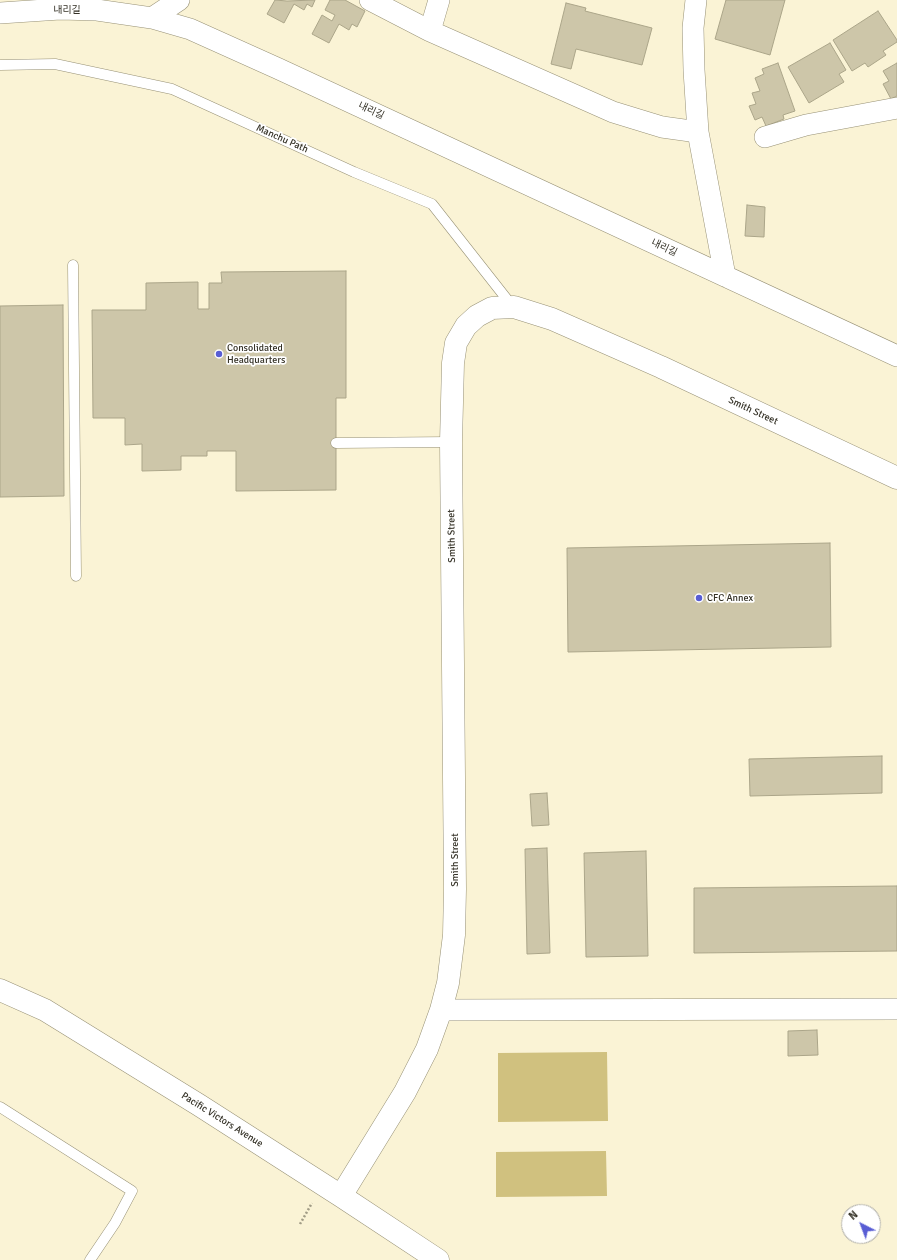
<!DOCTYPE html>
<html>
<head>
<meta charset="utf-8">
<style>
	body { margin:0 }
	#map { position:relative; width:897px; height:1260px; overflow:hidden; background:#faf3d5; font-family:Signika,sans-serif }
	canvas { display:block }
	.north { position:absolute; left:841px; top:1204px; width:40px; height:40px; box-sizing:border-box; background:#fff; border:1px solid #aeada8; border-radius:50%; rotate:318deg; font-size:11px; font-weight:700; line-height:16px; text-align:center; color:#343126 }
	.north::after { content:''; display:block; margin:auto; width:14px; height:18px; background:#585dd4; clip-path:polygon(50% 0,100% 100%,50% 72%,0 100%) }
</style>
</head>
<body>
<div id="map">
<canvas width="897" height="1260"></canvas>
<div class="north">N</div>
</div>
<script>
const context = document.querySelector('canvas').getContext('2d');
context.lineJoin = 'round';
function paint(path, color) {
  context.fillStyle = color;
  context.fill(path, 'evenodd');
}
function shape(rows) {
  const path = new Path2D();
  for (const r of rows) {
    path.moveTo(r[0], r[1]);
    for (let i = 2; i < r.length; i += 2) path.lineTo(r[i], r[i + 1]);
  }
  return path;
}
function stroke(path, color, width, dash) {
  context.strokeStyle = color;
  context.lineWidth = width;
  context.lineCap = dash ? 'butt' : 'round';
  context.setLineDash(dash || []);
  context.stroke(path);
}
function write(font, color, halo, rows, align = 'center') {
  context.font = font + ' Signika,"Noto Sans KR",sans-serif';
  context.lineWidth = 3.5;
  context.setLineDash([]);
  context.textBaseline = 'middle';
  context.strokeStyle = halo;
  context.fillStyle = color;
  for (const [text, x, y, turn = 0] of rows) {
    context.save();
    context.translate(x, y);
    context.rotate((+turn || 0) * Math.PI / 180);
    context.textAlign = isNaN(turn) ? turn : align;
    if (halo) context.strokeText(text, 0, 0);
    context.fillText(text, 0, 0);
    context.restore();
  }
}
paint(shape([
	[607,1052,608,1121,498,1122,498,1053],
	[606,1151,607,1196,496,1197,496,1152]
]), '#d0c17f');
const building = shape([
	[275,0,287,1,315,0,312,7,307,4,304,10,294,4,284,23,267,14,275,0],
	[330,0,345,0,365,11,357,27,352,24,349,30,339,24,329,43,312,34,322,15,332,21,335,15,325,10,330,0],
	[726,0,785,0,770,55,715,39,726,0],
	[566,3,586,8,585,11,652,28,642,65,576,49,571,69,551,64,566,3],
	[878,11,897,40,897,42,883,51,886,55,868,67,865,63,852,71,833,40,878,11],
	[830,43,846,70,839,74,844,82,809,103,788,67,830,43],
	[778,63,795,111,783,115,784,119,766,126,762,117,755,120,749,106,756,104,752,93,760,91,755,78,764,74,762,69,778,63],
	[897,63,897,96,891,99,883,84,889,81,883,71,897,63],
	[747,205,765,207,764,237,745,236,747,205],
	[346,271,346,398,336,398,336,490,236,491,236,451,207,451,207,456,181,456,181,470,142,471,142,444,125,445,125,418,93,418,92,310,146,310,146,283,198,282,198,309,209,309,209,283,222,283,221,272,346,271],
	[63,305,64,496,0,497,0,306,63,305],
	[830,543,831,647,568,652,567,548,830,543],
	[882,756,882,793,750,796,749,759,882,756],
	[547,793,549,825,532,826,530,794,547,793],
	[547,848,550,953,527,954,525,849,547,848],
	[646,851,648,956,586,957,584,853,646,851],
	[897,886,897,951,694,953,694,888,897,886],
	[817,1030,818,1055,788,1056,788,1031,817,1030]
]);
paint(building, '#cdc6a9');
stroke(building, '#aba589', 1);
const lane = shape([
	[0,65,55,64,172,89,354,172,432,204,513,307],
	[73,265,76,576],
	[336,443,451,442],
	[0,1107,132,1191,115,1223,90,1260]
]);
const street = shape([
	[370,0,430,31,613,112,662,127,698,132],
	[696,0,693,28,694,70,698,132,725,276],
	[0,13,60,9,97,10,152,18,190,29,279,69,897,356],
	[152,18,179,0],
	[430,31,439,0],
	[765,137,806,125,897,108],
	[441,1010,897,1009]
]);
const secondary = shape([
	[0,990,45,1010,199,1105,341,1196,438,1260],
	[341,1196,405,1092,427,1049,441,1010,448,983,454,935,455,889,451,442,453,363,456,343,466,326,477,316,492,308,514,307,552,319,661,367,897,478]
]);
stroke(lane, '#979176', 11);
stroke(street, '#979176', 22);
stroke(secondary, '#979176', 23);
stroke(shape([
	[300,1224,312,1203]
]), '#a19c86', 2.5, [2, 2]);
stroke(lane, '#fff', 10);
stroke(street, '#fff', 21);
stroke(secondary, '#fff', 22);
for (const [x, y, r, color] of [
	[219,354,4,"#585dd4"],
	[699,598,4,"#585dd4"]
]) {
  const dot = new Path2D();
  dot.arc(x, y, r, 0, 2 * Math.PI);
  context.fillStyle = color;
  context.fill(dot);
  stroke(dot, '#fff', 1.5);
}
write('10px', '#343126', '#fff', [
	["내리길",67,10],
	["내리길",371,111,25],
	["Manchu Path",282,139,24],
	["내리길",664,248,25],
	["Smith Street",753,411,25],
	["Smith Street",452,536,-91],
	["Smith Street",455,860,-90],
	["Pacific Victors Avenue",222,1120,32]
]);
write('10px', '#343126', '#fff', [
	["Consolidated",227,348],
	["Headquarters",227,360],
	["CFC Annex",707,598]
], 'left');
</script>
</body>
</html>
